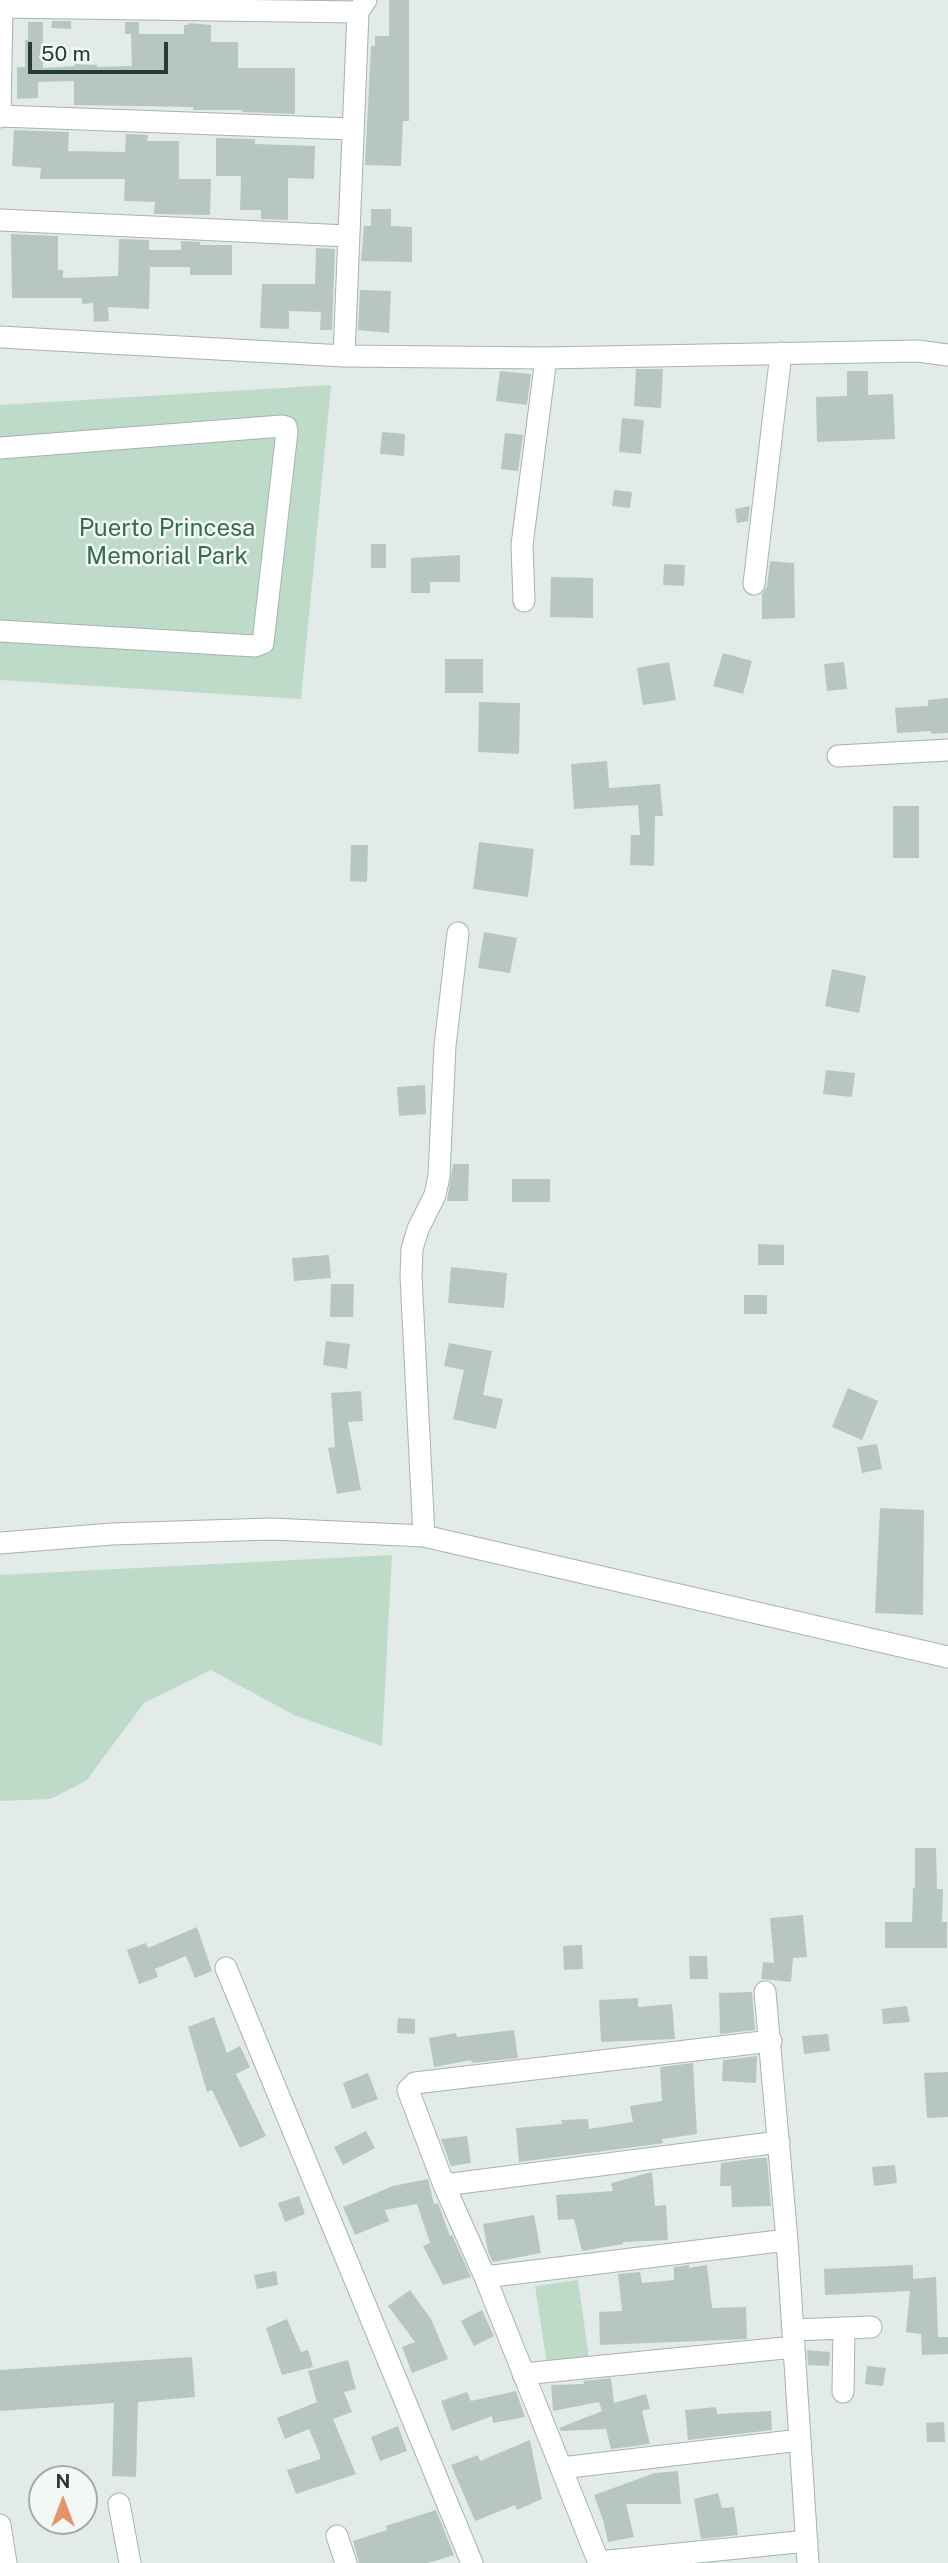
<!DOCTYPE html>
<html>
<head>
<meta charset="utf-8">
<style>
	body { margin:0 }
	#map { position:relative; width:948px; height:2563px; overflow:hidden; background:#e3ebe8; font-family:"Public Sans",sans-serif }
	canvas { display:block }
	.north { position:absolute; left:28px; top:2465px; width:70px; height:70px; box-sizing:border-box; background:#f3f8f6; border:2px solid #a0acaa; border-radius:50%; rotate:0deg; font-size:19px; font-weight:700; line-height:28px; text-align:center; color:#243b37 }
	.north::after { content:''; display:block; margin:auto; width:24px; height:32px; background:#e49268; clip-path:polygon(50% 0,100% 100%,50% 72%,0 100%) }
	.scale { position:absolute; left:28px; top:42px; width:140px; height:32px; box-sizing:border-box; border:4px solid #243b37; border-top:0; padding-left:9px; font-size:21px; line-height:24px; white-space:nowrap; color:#243b37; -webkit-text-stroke:5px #f3f8f6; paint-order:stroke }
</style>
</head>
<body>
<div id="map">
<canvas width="948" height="2563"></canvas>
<div class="north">N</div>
<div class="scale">50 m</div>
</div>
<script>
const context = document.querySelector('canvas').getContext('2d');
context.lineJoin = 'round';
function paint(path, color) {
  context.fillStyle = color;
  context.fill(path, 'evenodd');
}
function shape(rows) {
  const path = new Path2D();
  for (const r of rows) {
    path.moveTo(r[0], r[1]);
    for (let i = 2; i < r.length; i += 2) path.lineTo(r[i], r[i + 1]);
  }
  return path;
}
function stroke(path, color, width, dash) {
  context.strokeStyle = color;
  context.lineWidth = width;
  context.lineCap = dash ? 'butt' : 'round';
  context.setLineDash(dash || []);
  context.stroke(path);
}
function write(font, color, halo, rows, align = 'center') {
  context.font = font + ' "Public Sans",sans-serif';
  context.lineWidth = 5;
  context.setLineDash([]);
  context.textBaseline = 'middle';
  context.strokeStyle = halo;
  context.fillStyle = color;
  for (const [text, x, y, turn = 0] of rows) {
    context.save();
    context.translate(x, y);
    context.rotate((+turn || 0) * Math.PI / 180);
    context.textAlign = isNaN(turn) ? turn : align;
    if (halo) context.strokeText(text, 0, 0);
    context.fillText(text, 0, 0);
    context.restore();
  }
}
paint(shape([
	[331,385,301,699,0,680,0,405],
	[392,1555,382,1746,294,1715,211,1670,144,1703,86,1781,50,1799,0,1801,0,1575],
	[578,2280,589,2359,547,2365,535,2286]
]), '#bedac8');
paint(shape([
	[389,0,409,0,409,121,403,121,401,166,365,165,371,46,375,46,375,36,389,36],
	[52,21,71,21,71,29,51,28],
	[28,22,43,22,43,68,75,66,75,64,97,65,97,67,132,66,131,34,184,34,184,25,188,25,188,23,211,25,211,42,238,42,238,68,295,68,295,114,242,112,242,110,193,110,193,107,74,105,74,81,38,82,38,98,17,99,17,67,25,67,25,40,28,40],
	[125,22,139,22,139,34,125,34],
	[14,130,69,132,68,151,125,152,126,134,148,135,147,141,179,141,179,179,211,179,210,215,154,214,155,202,124,201,125,179,40,179,41,168,12,166],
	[216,138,255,139,255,144,315,146,314,179,288,178,288,220,261,219,261,210,240,210,241,176,216,176],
	[371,209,391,209,391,226,412,227,412,262,361,261,364,226,371,226],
	[11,234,58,236,58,270,63,270,63,278,118,276,119,239,149,240,149,250,181,250,181,241,200,242,200,245,232,245,232,275,190,275,190,267,150,267,149,309,108,307,109,321,94,322,93,303,82,304,82,298,12,298],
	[316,248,335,249,332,330,320,330,321,312,289,311,289,329,260,328,262,284,315,284],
	[360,290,391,291,389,333,358,330],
	[636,369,663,369,661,408,634,406],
	[500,371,531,374,527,405,496,401],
	[847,371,868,371,868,395,893,394,895,439,817,442,816,397,847,396],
	[622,418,644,420,641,454,619,452],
	[382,432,405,434,404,456,380,454],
	[505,433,523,435,518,471,501,469],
	[614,490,632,492,630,508,612,506],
	[750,506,748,521,737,523,735,509],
	[371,544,386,544,386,568,371,568],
	[460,555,460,582,430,582,430,593,411,593,411,558],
	[770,561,794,563,795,618,762,619,762,594,767,586],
	[664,564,685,565,684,586,663,585],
	[551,577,593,578,593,618,550,617],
	[723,653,752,661,743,694,713,686],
	[445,659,483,659,483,693,445,693],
	[669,662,676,700,643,705,637,668],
	[844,662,847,689,827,691,824,664],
	[948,698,948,733,931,734,931,731,897,733,895,708,928,706,928,700],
	[479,702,520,703,519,754,478,752],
	[607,761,609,788,660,784,663,816,655,816,654,866,630,865,631,835,640,835,638,805,574,809,571,764],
	[893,806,919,806,919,858,893,858],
	[479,842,534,849,528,897,473,889],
	[351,845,368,845,367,882,350,881],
	[484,932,517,938,510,973,478,968],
	[832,969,866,976,859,1013,825,1006],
	[826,1070,855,1073,852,1097,823,1094],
	[425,1085,426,1114,399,1116,397,1087],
	[453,1164,469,1164,468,1201,447,1201],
	[512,1179,550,1179,550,1202,512,1202],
	[758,1244,784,1245,784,1265,758,1265],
	[329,1255,331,1278,294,1281,292,1258],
	[451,1267,507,1273,504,1308,448,1303],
	[331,1284,354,1284,353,1317,330,1317],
	[744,1295,767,1295,767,1314,744,1314],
	[326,1341,350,1344,347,1369,323,1365],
	[449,1343,492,1351,483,1395,503,1399,496,1429,453,1419,464,1370,444,1366],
	[848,1388,878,1401,862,1440,832,1427],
	[361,1391,363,1421,348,1422,361,1490,337,1494,328,1448,335,1447,331,1393],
	[877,1444,882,1469,862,1473,857,1447],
	[880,1508,924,1510,923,1615,875,1613],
	[915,1848,936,1848,937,1889,943,1889,942,1922,947,1922,947,1948,885,1948,885,1922,912,1922,913,1888,915,1888],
	[803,1915,807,1957,793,1958,791,1982,761,1979,763,1962,774,1963,770,1918],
	[197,1927,212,1971,195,1978,186,1956,155,1969,158,1977,139,1984,127,1950,146,1943,148,1948],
	[582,1945,583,1969,564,1970,563,1946],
	[689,1956,707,1956,708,1979,690,1979],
	[752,1992,755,2030,720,2034,719,1993],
	[638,1998,638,2007,672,2004,675,2039,601,2042,599,2000],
	[907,2006,910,2022,883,2024,882,2009],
	[214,2017,227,2053,240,2046,250,2067,236,2074,266,2136,240,2148,212,2090,207,2092,188,2027],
	[398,2018,415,2019,415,2034,397,2033],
	[514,2030,518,2058,472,2063,471,2060,434,2067,429,2038,456,2033,457,2037],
	[828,2034,830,2051,804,2054,802,2036],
	[757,2056,756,2083,722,2081,723,2060],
	[693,2063,697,2134,662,2139,663,2143,658,2144,519,2162,516,2128,562,2124,561,2120,588,2119,589,2129,633,2122,630,2106,662,2101,660,2067],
	[948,2072,948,2117,927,2118,924,2073],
	[368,2073,378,2099,352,2109,343,2083],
	[366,2131,375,2148,343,2165,334,2147],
	[467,2136,471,2163,451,2166,441,2139],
	[758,2158,767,2158,771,2206,732,2207,731,2186,720,2186,721,2163],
	[895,2165,897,2183,874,2186,872,2167],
	[652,2172,655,2206,666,2205,668,2240,623,2242,623,2244,582,2251,574,2219,558,2220,556,2195,613,2191,611,2183],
	[428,2179,434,2204,438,2203,450,2236,452,2235,471,2277,443,2285,423,2246,430,2243,417,2204,385,2210,389,2221,355,2235,343,2207,393,2186],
	[299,2196,305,2214,285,2222,278,2203],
	[534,2215,541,2253,493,2262,488,2252,483,2224],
	[689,2265,689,2268,707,2265,712,2308,746,2307,747,2339,600,2345,599,2312,622,2311,618,2274,640,2272,642,2283,674,2280,674,2267],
	[913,2265,913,2279,936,2277,938,2337,948,2337,948,2354,922,2355,921,2334,906,2332,910,2291,825,2295,824,2269],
	[276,2271,278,2285,257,2289,254,2275],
	[410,2290,431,2319,448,2359,412,2373,402,2347,415,2342,388,2306],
	[482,2310,494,2336,474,2346,461,2321],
	[287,2319,301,2352,308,2350,313,2367,282,2375,266,2328],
	[807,2350,830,2352,829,2366,808,2365],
	[192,2357,195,2397,138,2402,136,2477,112,2476,114,2403,0,2411,0,2370],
	[348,2360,356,2389,344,2392,352,2412,333,2419,356,2474,296,2494,287,2470,320,2459,320,2455,309,2429,285,2439,277,2418,317,2402,308,2371],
	[867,2366,886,2368,883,2386,865,2384],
	[611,2378,614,2403,646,2394,650,2409,642,2411,650,2444,611,2449,606,2429,561,2431,559,2428,602,2411,599,2402,553,2411,551,2385,584,2384,583,2381],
	[516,2391,525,2417,493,2423,492,2416,452,2431,441,2401,467,2392,471,2401],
	[716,2407,717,2414,771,2411,772,2430,688,2440,685,2410],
	[944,2422,945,2442,927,2442,926,2423],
	[398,2426,407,2451,380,2461,371,2437],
	[530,2440,542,2499,517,2510,515,2505,475,2521,451,2465,478,2455,480,2461],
	[678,2471,681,2504,626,2504,634,2537,608,2542,603,2520,594,2495,655,2473],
	[718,2493,722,2508,734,2507,738,2535,701,2539,694,2499],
	[436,2510,454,2555,428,2563,359,2563,353,2541,387,2530,386,2526]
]), '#b8c6c1');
const minor = shape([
	[0,7,358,12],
	[0,116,351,129],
	[0,117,2,7],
	[0,220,348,236],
	[0,337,344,356,546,358,918,351,948,355],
	[344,356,358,12,366,0],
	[0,448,282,426,286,427,287,431,263,643,255,646,0,631],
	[754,584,781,353],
	[524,601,522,545,546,358],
	[838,756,948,750],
	[424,1536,411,1276,412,1249,418,1229,435,1195,439,1176,445,1046,458,933],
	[0,1543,112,1534,271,1529,424,1536,948,1657],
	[226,1968,472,2563],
	[765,1992,787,2240,808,2563],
	[444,2185,779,2142],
	[485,2277,787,2240],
	[793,2330,871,2327],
	[523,2374,794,2347],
	[843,2392,844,2328],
	[561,2468,800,2440],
	[119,2504,130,2563],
	[0,2525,6,2563],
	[337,2536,346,2563],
	[599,2562,807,2541],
	[599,2563,485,2277,444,2185,408,2090,415,2083,771,2041]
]);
stroke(minor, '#a6b3af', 23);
stroke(minor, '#fff', 21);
write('24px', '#336d4f', '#f3f8f6', [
	["Puerto Princesa",167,529],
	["Memorial Park",167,557]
]);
</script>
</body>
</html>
